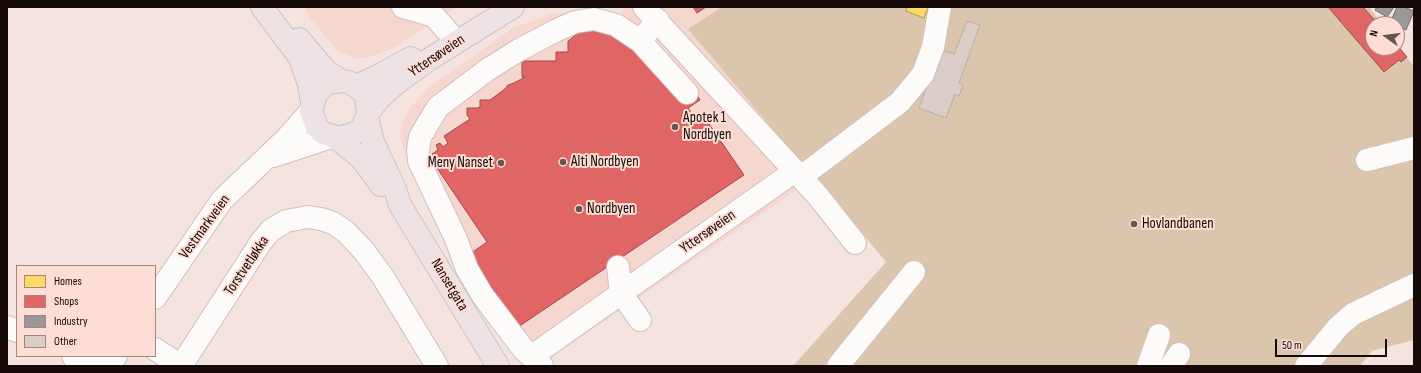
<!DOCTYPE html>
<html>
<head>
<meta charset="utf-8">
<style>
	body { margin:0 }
	#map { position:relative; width:1421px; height:373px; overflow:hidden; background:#f4e3de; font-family:"Sofia Sans Condensed",sans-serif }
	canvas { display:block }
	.frame { position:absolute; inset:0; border:8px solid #150a08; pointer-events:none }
	.legend { position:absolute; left:16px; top:265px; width:140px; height:92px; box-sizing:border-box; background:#feddd4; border:1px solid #a18982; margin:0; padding:5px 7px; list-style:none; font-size:12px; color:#150a08 }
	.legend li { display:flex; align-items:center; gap:8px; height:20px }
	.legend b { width:20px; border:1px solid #a18982 }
	.north { position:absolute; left:1365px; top:16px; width:40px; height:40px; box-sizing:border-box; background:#feddd4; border:1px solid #a18982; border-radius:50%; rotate:284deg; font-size:11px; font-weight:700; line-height:16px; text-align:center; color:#150a08 }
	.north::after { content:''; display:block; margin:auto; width:14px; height:18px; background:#635653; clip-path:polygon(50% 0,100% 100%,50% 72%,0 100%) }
	.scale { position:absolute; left:1275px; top:339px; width:112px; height:18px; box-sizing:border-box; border:2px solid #150a08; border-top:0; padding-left:5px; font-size:12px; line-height:14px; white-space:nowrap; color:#150a08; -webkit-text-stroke:3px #feddd4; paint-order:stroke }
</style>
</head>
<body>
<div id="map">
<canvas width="1421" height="373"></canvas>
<div class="frame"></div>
<ul class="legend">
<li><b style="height:11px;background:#ffd966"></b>Homes</li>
<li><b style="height:11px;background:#e06666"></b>Shops</li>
<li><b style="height:11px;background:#999"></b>Industry</li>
<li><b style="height:11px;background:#dacdc8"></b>Other</li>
</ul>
<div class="north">N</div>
<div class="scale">50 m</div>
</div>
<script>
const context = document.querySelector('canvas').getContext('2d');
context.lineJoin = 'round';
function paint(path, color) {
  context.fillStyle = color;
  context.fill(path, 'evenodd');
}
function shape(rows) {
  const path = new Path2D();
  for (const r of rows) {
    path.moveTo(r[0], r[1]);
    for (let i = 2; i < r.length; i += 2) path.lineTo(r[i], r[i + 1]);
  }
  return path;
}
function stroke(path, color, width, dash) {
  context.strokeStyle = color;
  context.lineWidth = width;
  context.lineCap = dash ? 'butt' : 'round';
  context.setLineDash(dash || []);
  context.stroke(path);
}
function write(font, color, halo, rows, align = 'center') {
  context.font = font + ' "Sofia Sans Condensed",sans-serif';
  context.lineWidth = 4;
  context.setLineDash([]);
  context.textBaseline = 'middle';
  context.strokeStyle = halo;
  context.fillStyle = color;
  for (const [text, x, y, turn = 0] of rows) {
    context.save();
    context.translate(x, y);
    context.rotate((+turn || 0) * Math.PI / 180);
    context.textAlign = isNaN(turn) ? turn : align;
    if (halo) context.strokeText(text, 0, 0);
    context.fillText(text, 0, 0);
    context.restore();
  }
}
paint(shape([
	[305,7,457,7,393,48,369,57,355,59,336,49,310,18],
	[624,7,722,7,689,29,814,178,539,366,522,366,402,145,400,136,402,123,410,108,428,88,513,28,548,15,568,12,620,15]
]), '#f6d7cf');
paint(shape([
	[722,7,1369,7,1382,24,1373,24,1373,48,1397,48,1397,44,1414,67,1414,340,1372,351,1360,366,793,366,886,262,824,186,814,178,688,29]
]), '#dbc6ad');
const homes = shape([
	[907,7,928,7,924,18,906,11,907,7]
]);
paint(homes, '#ffd966');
stroke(homes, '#b99b4a', 1);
const shops = shape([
	[693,7,706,7,697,13,693,7],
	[1328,7,1363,7,1378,24,1373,24,1373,48,1397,48,1397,45,1407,57,1401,62,1399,60,1384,72,1328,7],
	[586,27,607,32,642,52,695,92,700,100,688,108,698,123,705,118,744,175,518,327,470,254,487,242,437,168,439,166,432,154,438,150,436,145,440,143,443,147,448,143,444,136,470,119,467,115,467,108,477,108,480,107,480,100,490,100,505,89,508,85,514,83,525,77,522,77,522,61,556,61,556,52,568,52,568,41,586,27]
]);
paint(shops, '#e06666');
stroke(shops, '#a34a4a', 1);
const industry = shape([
	[1377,7,1394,7,1387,17,1375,10,1377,7],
	[1397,7,1404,7,1414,11,1406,30,1397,26,1397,24,1390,23,1397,7]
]);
paint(industry, '#999');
stroke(industry, '#716e6e', 1);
const building = shape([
	[967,21,980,25,959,83,963,85,959,96,955,94,946,118,919,108,940,49,954,54,967,21]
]);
paint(building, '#dacdc8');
stroke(building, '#b9ada7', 1);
const minor = shape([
	[403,7,434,16,449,33],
	[644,7,818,196,855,243],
	[640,41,687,93],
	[273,156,331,137],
	[1367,160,1414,148],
	[801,177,900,102,923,74,933,47,940,7],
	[618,267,621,293,640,320],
	[155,298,222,200,285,140,311,111],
	[7,327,17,331],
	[155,349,181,366],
	[73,356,96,366],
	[532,356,795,171],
	[109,366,116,356],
	[181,366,261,242,271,230,286,221,308,217,321,219,333,223,346,232,364,251,383,277,437,366],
	[542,366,524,350,483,296,467,269,456,239,419,161,418,150,420,137,438,107,487,70,519,50,555,31,575,22,594,19,616,25,640,41,658,20],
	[838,366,914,272],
	[1148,366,1159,335],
	[1171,366,1179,354],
	[1306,366,1338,327,1353,314,1414,285]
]);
const major = shape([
	[262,7,300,58,309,84,312,102],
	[299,39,327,72,342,81],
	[356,86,378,76,411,58],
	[368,113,366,97,361,90,349,82,342,81,328,83,322,87,316,94,311,111,317,127,323,133,339,138,355,133,362,128,368,113,378,100,395,84,428,60,513,7],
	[367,117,373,142,395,189,400,205,498,366],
	[336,138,361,158,381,185]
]);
stroke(minor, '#cec0bc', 24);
stroke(major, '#ccc4c2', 24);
stroke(minor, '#fdfbfa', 22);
stroke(major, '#ede3e4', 22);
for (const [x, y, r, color] of [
	[675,127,4,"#635653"],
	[563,162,4,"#635653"],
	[501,163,4,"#635653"],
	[579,209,4,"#635653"],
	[1134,224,4,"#635653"]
]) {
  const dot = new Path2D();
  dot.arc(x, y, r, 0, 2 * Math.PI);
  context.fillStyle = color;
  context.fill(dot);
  stroke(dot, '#feddd4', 1.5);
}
write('15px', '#150a08', '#feddd4', [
	["Yttersøveien",437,56,-34],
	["Vestmarkveien",205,227,-54],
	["Yttersøveien",708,232,-35],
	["Torstvetløkka",247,266,-56],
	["Nansetgata",449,285,59]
]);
write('15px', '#150a08', '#feddd4', [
	["Apotek 1",683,118],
	["Nordbyen",683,135],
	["Alti Nordbyen",571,162],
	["Meny Nanset",493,163,"right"],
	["Nordbyen",587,209],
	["Hovlandbanen",1142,224]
], 'left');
</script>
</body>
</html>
